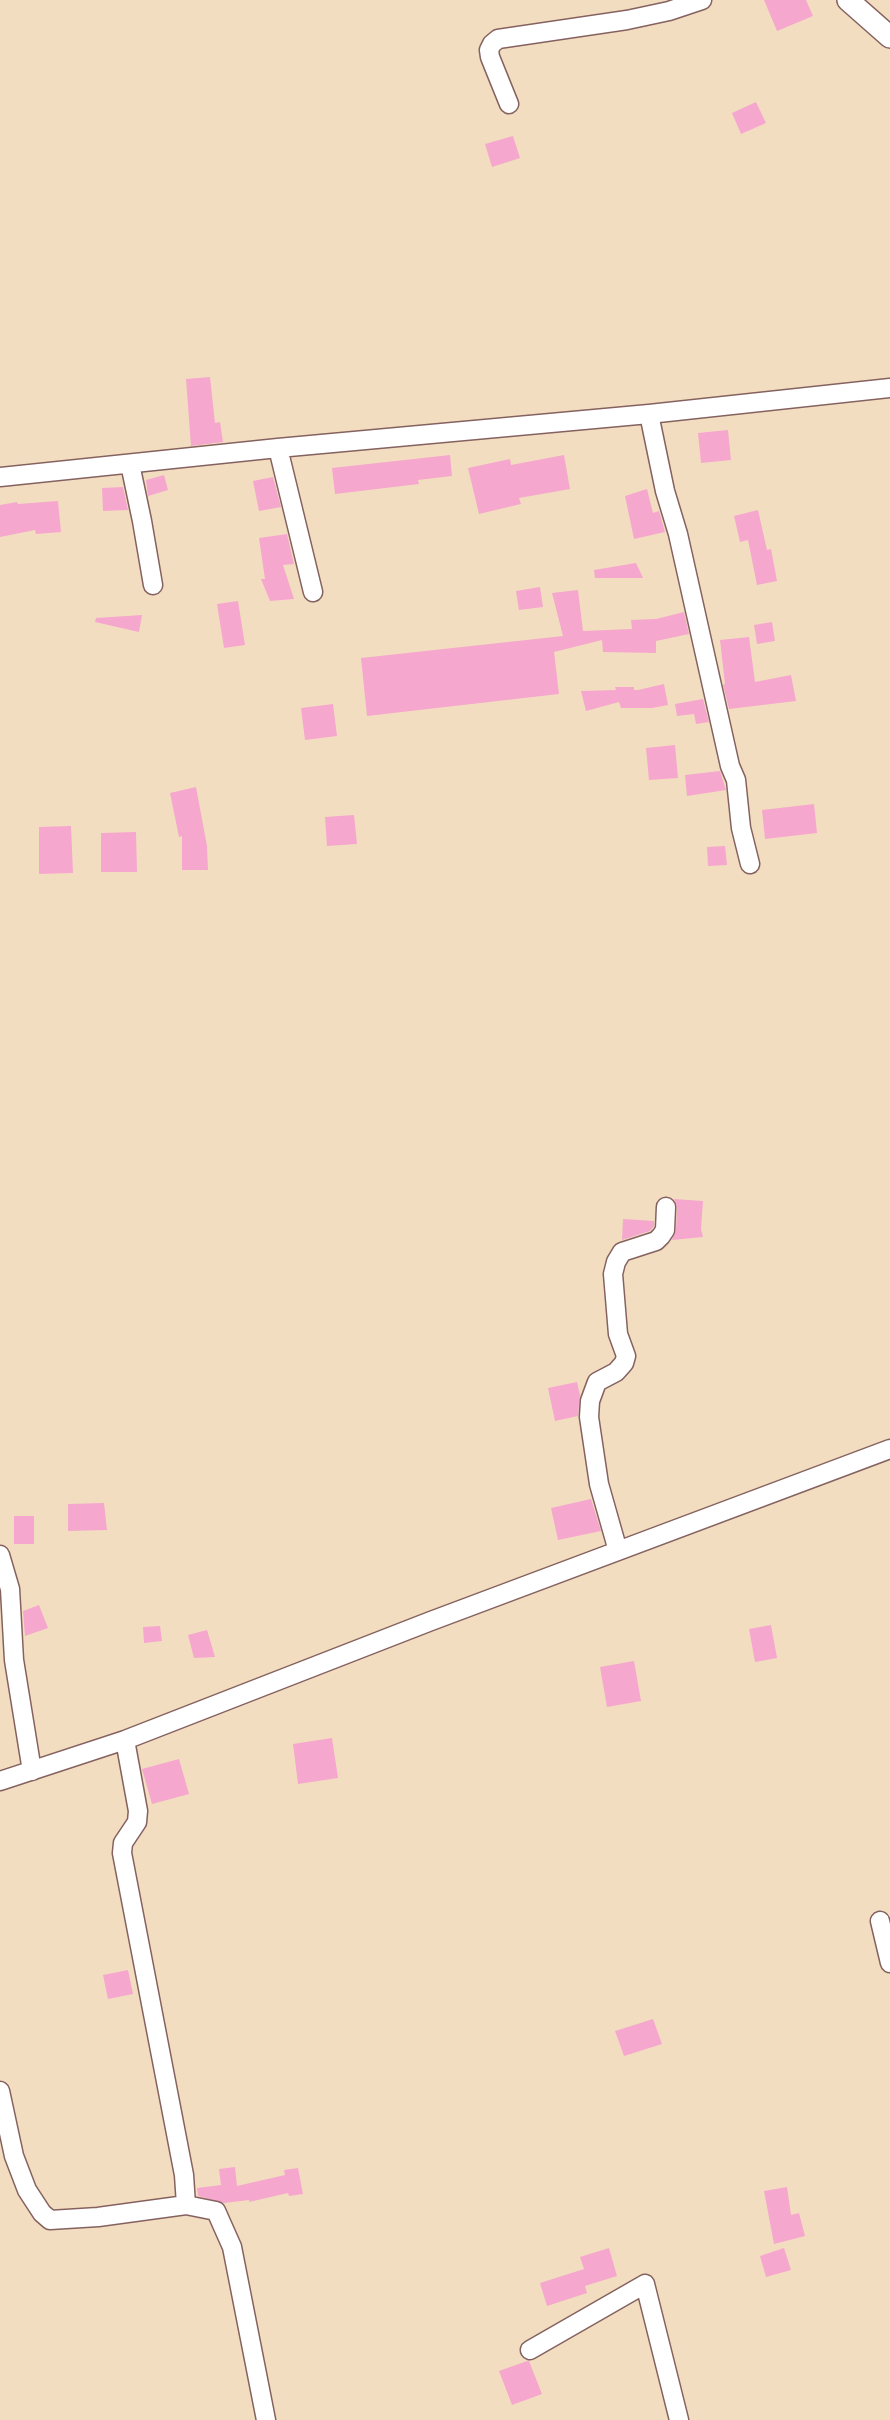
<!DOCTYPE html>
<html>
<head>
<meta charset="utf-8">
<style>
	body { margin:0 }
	canvas { display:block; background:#f2ddc0 }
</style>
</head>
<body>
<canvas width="890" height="2420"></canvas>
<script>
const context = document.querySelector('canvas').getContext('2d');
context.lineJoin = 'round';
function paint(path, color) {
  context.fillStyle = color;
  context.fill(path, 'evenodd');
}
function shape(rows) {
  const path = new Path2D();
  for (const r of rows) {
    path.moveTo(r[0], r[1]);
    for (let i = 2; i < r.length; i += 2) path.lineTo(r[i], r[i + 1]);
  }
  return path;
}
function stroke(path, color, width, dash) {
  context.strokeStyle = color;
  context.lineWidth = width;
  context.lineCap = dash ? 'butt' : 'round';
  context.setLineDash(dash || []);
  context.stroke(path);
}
paint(shape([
	[764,0,806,0,813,16,777,31],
	[756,102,766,123,741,134,732,113],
	[513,136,520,158,492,167,485,144],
	[210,377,215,423,220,422,223,442,191,446,186,379],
	[728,430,731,460,701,463,698,433],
	[450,455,452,476,418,480,419,484,335,494,332,468],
	[564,455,570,489,519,498,521,504,479,514,468,468,510,459,511,465],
	[164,475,168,490,148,496,146,480],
	[273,477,281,507,259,511,253,481],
	[123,487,128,510,103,511,102,488],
	[647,489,653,513,659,511,665,532,634,539,625,496],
	[58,501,61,532,36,534,35,530,0,537,0,505,17,502,18,504],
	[758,510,767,550,771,549,777,581,757,585,748,540,740,542,734,516],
	[287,534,294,564,283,565,294,599,270,601,261,579,265,579,259,538],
	[636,563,643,578,595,578,594,570],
	[540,587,543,607,519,610,516,591],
	[578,590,583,631,632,629,631,620,656,619,684,612,689,634,656,641,656,653,603,652,602,640,554,652,559,694,367,716,361,658,563,636,552,593],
	[238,601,245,645,224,648,217,604],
	[142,615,139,632,95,622,96,618],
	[772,622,775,641,757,644,754,625],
	[749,637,755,682,791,675,796,701,729,709,723,685,725,684,720,640],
	[664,684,668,705,652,708,621,708,619,702,586,711,581,691,616,690,615,687,634,687,634,690,638,690],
	[703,699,709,722,696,724,694,714,677,716,675,704],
	[333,704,337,736,305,740,301,708],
	[675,745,678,778,649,780,646,748],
	[720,771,726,790,687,796,685,775],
	[196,787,207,846,208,870,182,870,182,836,179,837,170,793],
	[814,804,817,833,765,839,762,810],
	[354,815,357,844,327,846,325,817],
	[71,826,73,873,39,874,39,827],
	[136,832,137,872,101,872,101,833],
	[725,846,727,865,708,866,707,847],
	[674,1199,703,1201,701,1229,703,1237,672,1240,676,1230,677,1208],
	[623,1219,654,1221,654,1226,650,1231,622,1240],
	[577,1382,580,1395,578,1416,555,1421,548,1388],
	[591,1499,601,1531,558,1540,551,1508],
	[104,1503,107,1530,68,1531,68,1504],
	[14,1516,34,1516,34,1544,14,1544],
	[39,1605,48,1628,25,1636,23,1611],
	[771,1625,777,1658,755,1662,749,1629],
	[160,1626,162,1641,144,1643,143,1627],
	[207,1630,215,1657,194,1658,188,1635],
	[634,1661,641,1701,607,1707,600,1667],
	[332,1738,338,1778,298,1784,293,1744],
	[179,1759,189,1794,152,1804,142,1769],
	[128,1970,133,1994,108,1999,103,1975],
	[653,2019,662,2044,624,2056,615,2031],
	[235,2167,237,2186,285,2175,284,2170,298,2168,303,2194,289,2196,288,2193,249,2202,249,2200,224,2203,198,2196,197,2188,221,2185,219,2169],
	[787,2187,791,2215,799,2213,805,2236,774,2244,764,2191],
	[609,2248,617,2276,585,2286,587,2293,547,2306,540,2283,584,2269,580,2257],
	[784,2248,791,2270,766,2277,760,2256],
	[527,2361,529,2361,542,2394,512,2405,499,2371]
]), '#f6a7ce');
const minor = shape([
	[509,104,490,57,489,50,492,44,498,39,627,20,669,11,702,0],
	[649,414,665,491,678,534,730,766,736,780,741,828,750,864],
	[278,448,313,592],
	[130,464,142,521,153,585],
	[0,477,278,448,649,414,890,388],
	[618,1551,599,1484,589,1417,590,1401,597,1382,616,1372,624,1363,626,1356,618,1334,613,1274,616,1262,622,1252,656,1241,661,1236,665,1230,666,1207],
	[0,1555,10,1589,14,1660,32,1771],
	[125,1740,138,1811,137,1822,123,1843,122,1853,184,2175,186,2205],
	[0,1781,125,1740,431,1621,890,1449],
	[880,1921,890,1963],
	[0,2091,14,2156,27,2190,42,2213,50,2220,98,2217,186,2205,216,2211,232,2247,266,2420],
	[530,2350,645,2284,679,2420]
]);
const tertiary = shape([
	[848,0,890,37]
]);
stroke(minor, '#85625f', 21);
stroke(tertiary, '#85625f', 24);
stroke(minor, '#fff', 18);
stroke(tertiary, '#fff', 21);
</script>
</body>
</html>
